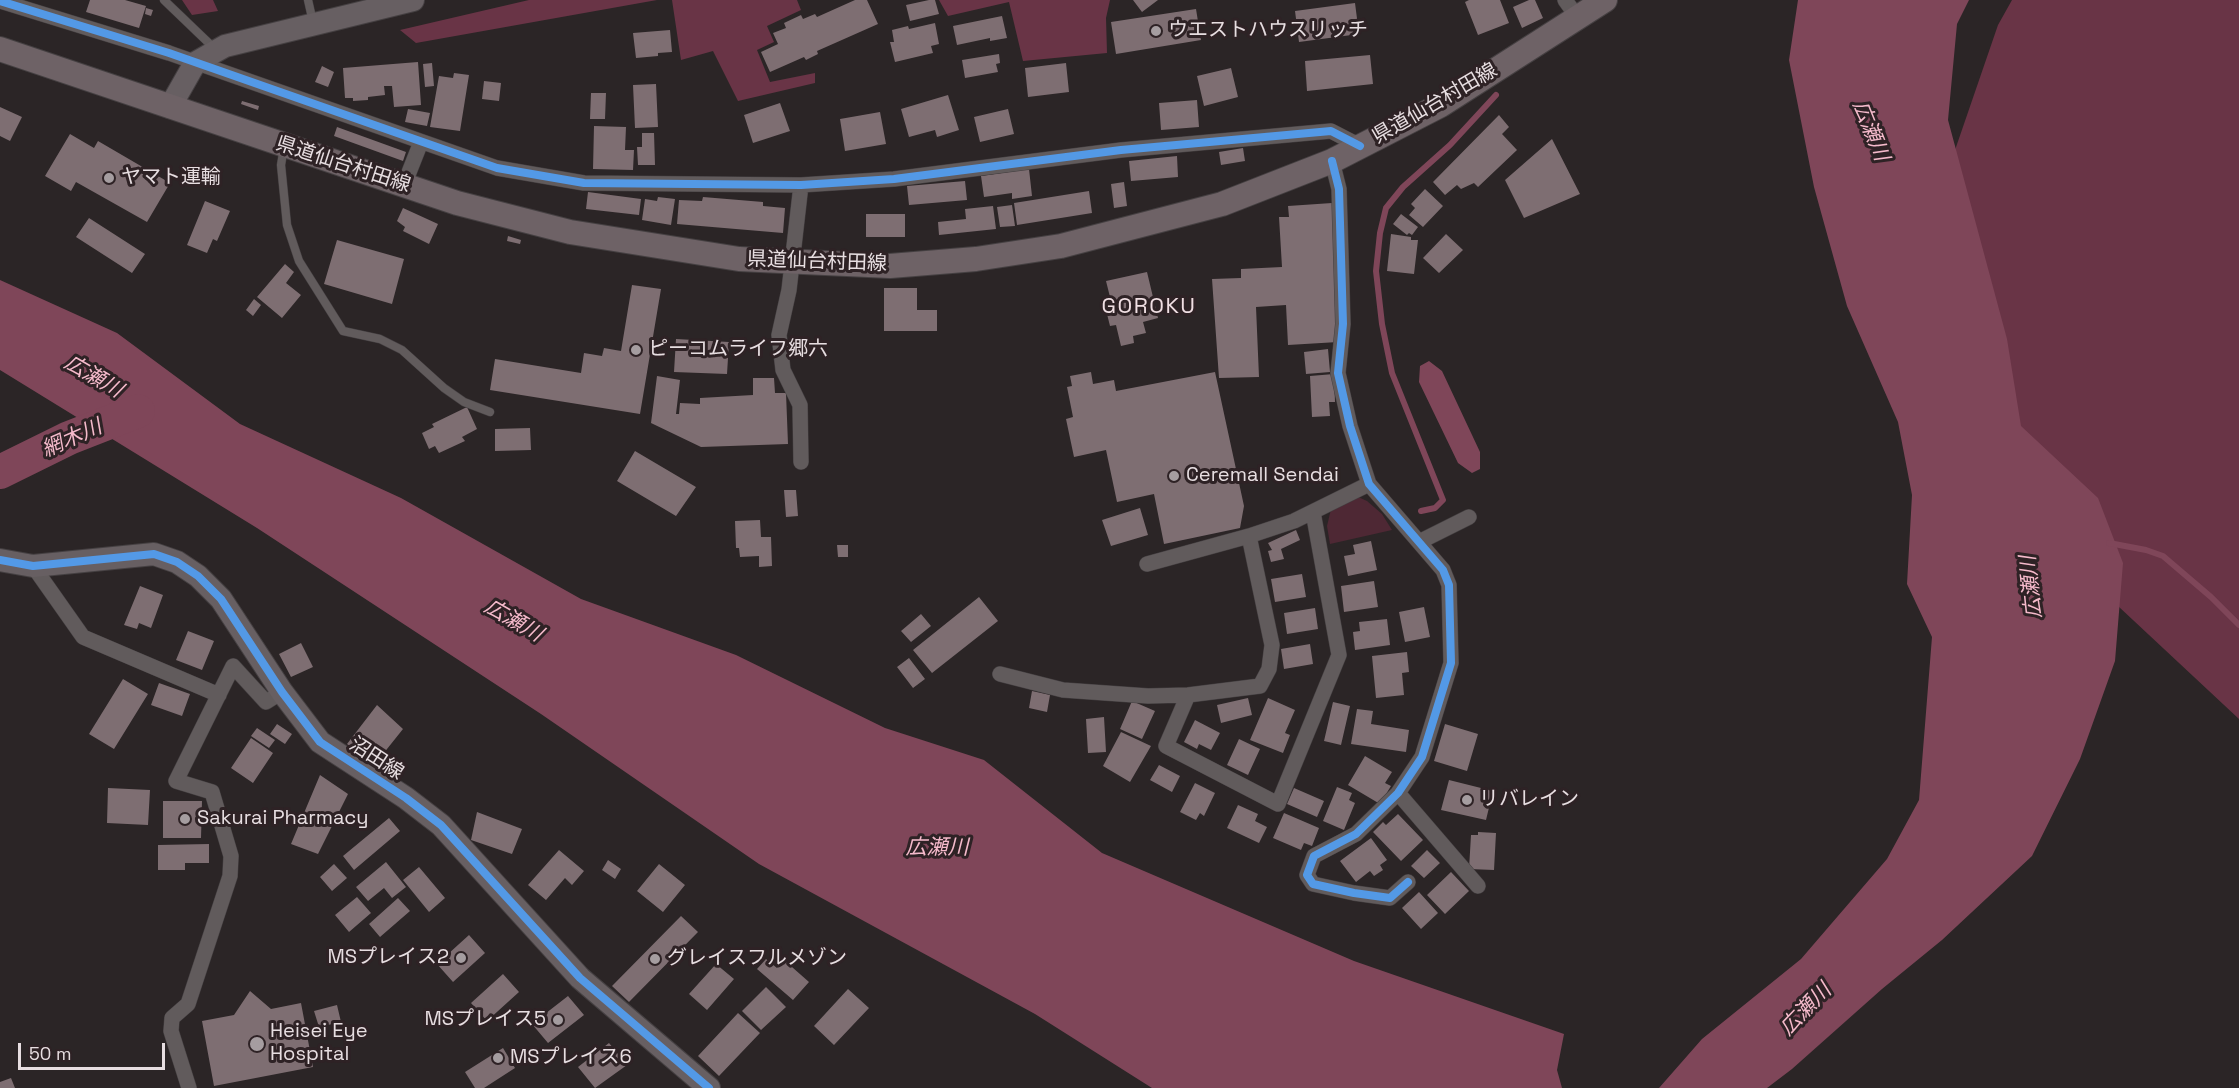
<!DOCTYPE html>
<html>
<head>
<meta charset="utf-8">
<style>
	body { margin:0 }
	#map { position:relative; width:2239px; height:1088px; overflow:hidden; background:#2b2526; font-family:"Space Grotesk",sans-serif }
	canvas { display:block }
	.scale { position:absolute; left:18px; top:1043px; width:147px; height:27px; box-sizing:border-box; border:3px solid #e7dee1; border-top:0; padding-left:8px; font-size:18px; line-height:21px; white-space:nowrap; color:#e7dee1; -webkit-text-stroke:4px #2e2225; paint-order:stroke }
</style>
</head>
<body>
<div id="map">
<canvas width="2239" height="1088"></canvas>
<div class="scale">50 m</div>
</div>
<script>
const context = document.querySelector('canvas').getContext('2d');
context.lineJoin = 'round';
function paint(path, color) {
  context.fillStyle = color;
  context.fill(path, 'evenodd');
}
function shape(rows) {
  const path = new Path2D();
  for (const r of rows) {
    path.moveTo(r[0], r[1]);
    for (let i = 2; i < r.length; i += 2) path.lineTo(r[i], r[i + 1]);
  }
  return path;
}
function stroke(path, color, width, dash) {
  context.strokeStyle = color;
  context.lineWidth = width;
  context.lineCap = dash ? 'butt' : 'round';
  context.setLineDash(dash || []);
  context.stroke(path);
}
function write(font, color, halo, rows, align = 'center') {
  context.font = font + ' "Space Grotesk","Noto Sans JP",sans-serif';
  context.lineWidth = 6;
  context.setLineDash([]);
  context.textBaseline = 'middle';
  context.strokeStyle = halo;
  context.fillStyle = color;
  for (const [text, x, y, turn = 0] of rows) {
    context.save();
    context.translate(x, y);
    context.rotate((+turn || 0) * Math.PI / 180);
    context.textAlign = isNaN(turn) ? turn : align;
    if (halo) context.strokeText(text, 0, 0);
    context.fillText(text, 0, 0);
    context.restore();
  }
}
paint(shape([
	[1356,496,1367,501,1382,514,1392,530,1330,544,1327,526,1331,509]
]), '#4e2834');
paint(shape([
	[182,0,213,0,218,11,192,15],
	[529,0,657,0,416,43,400,30],
	[672,0,797,0,801,10,767,26,774,42,757,50,770,82,815,73,815,83,738,101,713,51,681,60],
	[939,0,1110,0,1106,18,1107,53,1023,61,1009,2,948,16],
	[2012,0,2239,0,2239,719,2073,564,1989,446,1943,185,1998,25]
]), '#693446');
paint(shape([
	[1798,0,1969,0,1957,24,1948,120,2007,339,2021,426,2098,498,2123,563,2115,661,2080,759,2032,856,1942,940,1882,989,1792,1069,1767,1088,1659,1088,1702,1039,1801,959,1887,859,1919,800,1932,637,1907,584,1912,495,1898,422,1847,306,1814,187,1789,60],
	[0,280,117,333,240,424,401,498,581,599,736,655,885,728,984,760,1102,853,1354,961,1564,1034,1557,1070,1562,1088,1152,1088,1035,1014,759,864,541,714,257,528,0,370],
	[1429,361,1442,371,1480,452,1480,469,1472,473,1458,463,1419,382,1420,366]
]), '#7f4659');
stroke(shape([
	[1421,511,1435,508,1443,500,1392,373,1382,324,1376,271,1380,233,1386,208,1403,187,1450,145,1496,95],
	[2109,543,2146,550,2163,556,2211,597,2239,625]
]), '#7f4659', 6);
stroke(shape([
	[0,472,69,438,138,411]
]), '#7f4659', 34);
paint(shape([
	[90,0,125,0,146,6,139,28,86,12],
	[855,0,867,0,878,24,817,51,818,54,806,60,804,57,770,72,761,52,778,44,773,33,786,28,784,23,801,15,803,19,815,14,817,17],
	[929,0,935,0,939,14,910,21,906,5],
	[1133,0,1158,0,1142,12],
	[1469,0,1500,0,1509,23,1478,35,1465,2],
	[1529,0,1535,0,1543,18,1522,28,1513,7],
	[1355,3,1359,34,1299,42,1295,11],
	[146,8,153,10,151,16,145,14],
	[1196,9,1201,40,1116,54,1111,22],
	[1002,16,1007,38,990,41,990,38,957,45,953,26],
	[935,23,939,44,931,46,933,53,895,62,890,42,894,42,892,30,908,26,909,29],
	[670,30,672,52,658,53,658,56,636,58,633,33],
	[999,54,1000,63,996,64,998,72,965,78,962,60],
	[1370,55,1373,84,1307,91,1305,61],
	[418,62,421,105,394,107,392,86,384,86,385,95,368,97,368,100,353,101,353,98,345,98,343,68],
	[432,63,434,86,425,87,423,64],
	[1066,63,1069,92,1028,97,1025,68],
	[322,66,334,72,328,87,315,82],
	[1231,68,1238,97,1204,106,1197,76],
	[454,73,469,75,460,131,430,127,439,76,453,78],
	[484,81,501,83,499,101,482,99],
	[656,84,658,127,635,128,633,85],
	[591,93,606,93,605,119,590,119],
	[948,95,959,130,937,137,935,130,909,137,901,109],
	[1197,100,1199,127,1161,130,1159,103],
	[242,101,259,106,258,110,241,104],
	[780,103,790,131,753,143,744,115],
	[0,107,22,117,10,141,0,136],
	[408,109,430,113,427,126,405,122],
	[1008,109,1014,134,980,142,974,117],
	[880,112,886,144,845,151,840,119],
	[1499,115,1509,127,1502,134,1517,150,1478,187,1474,183,1461,189,1457,185,1445,195,1433,182],
	[594,126,626,127,625,150,634,150,633,170,593,169],
	[337,127,406,152,403,161,334,136],
	[642,133,654,133,655,165,638,165,637,147,642,147],
	[70,134,94,148,98,141,170,183,147,222,76,182,71,191,45,176],
	[1552,139,1580,194,1524,218,1505,180],
	[1243,148,1245,161,1221,165,1219,152],
	[1177,156,1178,177,1131,181,1129,161],
	[1029,169,1032,196,1012,199,1012,193,984,197,981,176],
	[965,181,967,200,909,205,907,186],
	[1124,182,1127,206,1114,208,1111,184],
	[1425,189,1443,206,1423,227,1409,215,1415,208,1411,204],
	[1089,191,1092,213,1017,225,1014,203],
	[588,192,641,199,639,215,586,209],
	[658,197,675,199,671,225,642,220,645,199,657,201],
	[703,197,763,202,763,206,785,208,783,233,677,224,679,200,702,201],
	[205,201,230,211,217,241,213,239,207,253,187,245],
	[1332,203,1338,342,1288,345,1286,305,1256,307,1259,377,1219,378,1212,279,1241,278,1241,269,1282,267,1279,217,1289,217,1288,206],
	[1012,205,1015,226,1000,227,997,207],
	[993,206,996,229,939,235,938,222,966,219,965,209],
	[403,208,438,224,429,244,403,231,405,227,397,221],
	[866,214,905,214,905,237,866,237],
	[1401,214,1418,227,1412,235,1409,233,1407,235,1393,224],
	[89,218,145,254,132,273,76,237],
	[1391,234,1411,237,1411,240,1418,240,1414,274,1387,271],
	[1446,234,1463,250,1439,273,1423,258],
	[508,236,521,240,520,244,507,241],
	[337,240,404,259,392,304,324,284],
	[285,264,294,272,286,283,301,295,282,318,257,297],
	[1147,272,1158,318,1143,322,1146,333,1133,336,1134,343,1121,346,1116,325,1110,326,1107,314,1114,313,1106,281],
	[632,285,661,289,640,414,490,390,495,359,581,373,584,353,602,356,604,348,621,351],
	[884,288,917,288,917,310,937,310,937,331,884,331],
	[254,299,261,305,253,316,246,310],
	[676,339,729,342,727,374,674,372],
	[1328,349,1330,372,1306,374,1304,352],
	[1091,372,1093,384,1114,380,1116,391,1215,372,1244,506,1240,528,1164,544,1154,494,1117,502,1106,450,1074,457,1066,419,1073,417,1067,387,1072,386,1070,376],
	[1334,374,1335,402,1329,402,1330,416,1312,417,1310,376],
	[657,376,680,380,676,414,679,414,680,403,700,404,700,398,753,395,753,378,774,378,775,393,786,393,788,444,701,447,651,423],
	[467,407,477,429,462,437,465,441,439,453,435,446,429,449,422,433,434,427,432,424],
	[530,428,531,450,495,451,495,429],
	[635,451,696,487,676,516,617,481],
	[784,490,796,490,798,516,786,517],
	[1140,508,1148,535,1111,546,1102,520],
	[760,520,761,537,771,537,772,566,759,567,759,556,740,557,739,548,736,548,735,521],
	[1296,530,1300,540,1281,549,1284,559,1271,562,1268,551,1272,550,1268,543],
	[1371,541,1377,570,1348,576,1344,556,1355,554,1353,545],
	[837,545,848,545,848,557,838,557],
	[1302,574,1306,597,1275,602,1271,579],
	[1374,581,1378,607,1344,612,1341,586],
	[140,586,163,595,151,628,139,623,137,629,124,625],
	[979,597,998,621,932,673,913,650],
	[1424,607,1430,637,1405,642,1399,612],
	[1315,608,1318,629,1287,634,1284,613],
	[921,614,931,626,911,642,901,631],
	[1387,619,1390,645,1355,650,1353,632,1360,631,1359,622],
	[188,631,214,641,202,670,176,660],
	[301,643,313,667,291,677,279,654],
	[1310,644,1313,664,1284,669,1281,649],
	[1407,652,1409,672,1402,673,1404,695,1376,698,1372,656],
	[909,658,925,679,913,688,897,667],
	[123,679,148,694,114,749,89,734],
	[159,683,190,694,182,716,151,705],
	[1032,691,1050,695,1047,712,1029,708],
	[1248,698,1252,715,1221,723,1217,705],
	[1268,698,1295,710,1285,733,1290,735,1283,753,1250,740],
	[1132,701,1155,711,1142,739,1120,729],
	[1333,702,1350,706,1341,745,1324,741],
	[377,705,403,729,375,764,347,744],
	[1357,709,1373,711,1371,724,1409,730,1406,752,1351,744],
	[1104,717,1106,752,1088,753,1086,719],
	[1195,720,1220,733,1211,750,1199,744,1197,749,1184,742],
	[277,724,292,734,285,744,270,734],
	[1445,724,1478,734,1467,771,1434,761],
	[257,728,275,740,269,748,251,736],
	[1121,732,1151,746,1130,782,1103,766],
	[251,738,273,753,253,783,231,768],
	[1239,739,1260,749,1248,775,1227,765],
	[1365,756,1392,772,1385,783,1391,786,1380,804,1348,785],
	[1159,765,1180,776,1172,792,1150,780],
	[320,775,348,794,318,854,291,844],
	[1449,780,1493,791,1486,820,1441,810],
	[1195,783,1215,793,1204,816,1200,813,1196,820,1180,812],
	[1337,787,1352,793,1349,800,1355,803,1344,830,1323,821],
	[108,788,150,790,148,825,107,823],
	[1294,788,1324,801,1317,817,1287,804],
	[163,801,202,801,201,838,163,838],
	[1238,805,1258,814,1255,821,1267,827,1259,843,1227,828],
	[477,812,522,829,512,854,471,840],
	[1284,813,1319,828,1312,846,1304,843,1301,850,1273,838],
	[1398,814,1423,840,1401,861,1373,832,1383,822,1386,825],
	[389,818,400,831,354,870,343,856],
	[1478,832,1496,833,1494,870,1469,869,1471,835,1478,835],
	[1371,838,1387,860,1380,865,1383,870,1374,876,1370,871,1356,882,1340,861],
	[209,844,209,863,185,863,185,870,158,870,158,845],
	[559,850,584,871,572,885,565,878,546,900,528,885],
	[1427,850,1440,863,1424,878,1411,866],
	[608,860,621,869,615,879,602,870],
	[386,862,406,887,392,898,384,888,368,901,356,887],
	[334,864,347,878,332,891,320,877],
	[659,864,685,885,663,912,637,891],
	[419,867,445,898,429,912,403,880],
	[1451,872,1469,891,1445,914,1427,895],
	[1419,892,1438,913,1421,929,1402,908],
	[357,897,371,913,349,932,335,915],
	[398,898,410,911,380,937,369,924],
	[681,916,698,932,629,1002,612,986],
	[469,935,485,953,453,982,437,964],
	[766,959,777,968,784,960,809,982,793,1000,757,969],
	[716,964,734,979,707,1010,689,994],
	[503,974,519,992,487,1021,471,1003],
	[766,987,786,1007,761,1030,742,1011],
	[848,989,869,1008,834,1045,814,1026],
	[250,991,271,1009,301,1003,313,1067,214,1086,202,1021,234,1015],
	[568,996,584,1015,548,1043,532,1024],
	[337,1005,341,1022,319,1027,314,1011],
	[738,1013,760,1033,719,1076,698,1056],
	[609,1043,627,1065,595,1088,578,1067],
	[503,1048,515,1068,484,1088,475,1088,465,1072],
	[11,1078,15,1088,0,1088,0,1082]
]), '#7e6e72');
const lane = shape([
	[164,0,215,49],
	[308,0,313,22],
	[284,147,281,165,287,225,299,261,343,331,380,339,402,350,444,388,464,402,490,412]
]);
const street = shape([
	[1565,0,1578,18],
	[0,1,169,53,497,168,584,183,801,185,894,179,1121,150,1331,131,1360,146],
	[1332,161,1339,189,1343,324,1338,373,1350,426,1369,484,1443,570,1449,585,1451,663,1422,757,1398,793,1356,834,1314,856,1307,875,1313,884,1354,893,1390,898,1408,882],
	[404,185,421,142],
	[801,462,800,405,783,370,779,335,789,290,801,185],
	[1419,542,1469,517],
	[1147,564,1249,536],
	[33,566,83,637,219,695],
	[1000,674,1063,690,1148,696,1188,695,1260,686,1269,669,1272,645,1249,536,1294,521,1369,484],
	[1188,695,1166,746,1278,804,1339,655,1313,512],
	[1398,793,1478,886],
	[189,1088,171,1031,172,1018,188,1004,230,876,231,856,212,792,176,781,233,666,266,702,282,692]
]);
const secondary = shape([
	[170,107,195,63,225,46,413,0],
	[0,560,33,566,154,554,177,562,198,576,221,599,282,692,320,742,406,798,441,825,580,978,709,1088]
]);
const primary = shape([
	[0,49,457,203,570,232,739,259,890,266,976,259,1061,246,1222,204,1332,161,1441,105,1605,0]
]);
stroke(lane, '#454042', 9);
stroke(street, '#454042', 16);
stroke(secondary, '#454042', 24);
stroke(primary, '#454042', 26);
stroke(lane, '#615b5c', 8);
stroke(street, '#615b5c', 15);
stroke(secondary, '#675f62', 22);
stroke(primary, '#6e6266', 24);
stroke(shape([
	[0,1,169,53,497,168,584,183,801,185,894,179,1121,150,1331,131,1360,146],
	[1332,161,1339,189,1343,324,1338,373,1350,426,1369,484,1443,570,1449,585,1451,663,1422,757,1398,793,1356,834,1314,856,1307,875,1313,884,1354,893,1390,898,1408,882],
	[0,560,33,566,154,554,177,562,198,576,221,599,282,692,320,742,406,798,441,825,580,978,709,1088]
]), '#5399e6', 8);
for (const [x, y, r, color] of [
	[1156,31,6,"#a59da0"],
	[109,178,6,"#a59da0"],
	[636,350,6,"#a59da0"],
	[1174,476,6,"#a59da0"],
	[1467,800,6,"#a59da0"],
	[185,819,6,"#a59da0"],
	[461,958,6,"#a59da0"],
	[655,959,6,"#a59da0"],
	[558,1020,6,"#a59da0"],
	[257,1044,8,"#a59da0"],
	[498,1058,6,"#a59da0"]
]) {
  const dot = new Path2D();
  dot.arc(x, y, r, 0, 2 * Math.PI);
  context.fillStyle = color;
  context.fill(dot);
  stroke(dot, '#2e2225', 2);
}
write('20px', '#e7dee1', '#2e2225', [
	["ウエストハウスリッチ",1168,31],
	["ヤマト運輸",121,178],
	["ピーコムライフ郷六",648,350],
	["Ceremall Sendai",1186,476],
	["リバレイン",1479,800],
	["Sakurai Pharmacy",197,819],
	["MSプレイス2",449,958,"right"],
	["グレイスフルメゾン",667,959],
	["MSプレイス5",546,1020,"right"],
	["Heisei Eye",270,1032],
	["Hospital",270,1055],
	["MSプレイス6",510,1058]
], 'left');
write('20px', '#e7dee1', '#2e2225', [
	["県道仙台村田線",1435,104,-30],
	["県道仙台村田線",343,165,18],
	["県道仙台村田線",817,262,2],
	["沼田線",376,759,33]
]);
write('italic 21px', '#f5bacb', '#2e2225', [
	["広瀬川",1870,131,68],
	["広瀬川",93,377,30],
	["網木川",72,439,-24],
	["広瀬川",2032,587,-96],
	["広瀬川",513,621,30],
	["広瀬川",937,848],
	["広瀬川",1806,1010,-46]
]);
context.letterSpacing = '1.5px';
write('22px', '#f0dfe3', '#2e2225', [
	["GOROKU",1149,307]
]);
context.letterSpacing = '0px';
</script>
</body>
</html>
